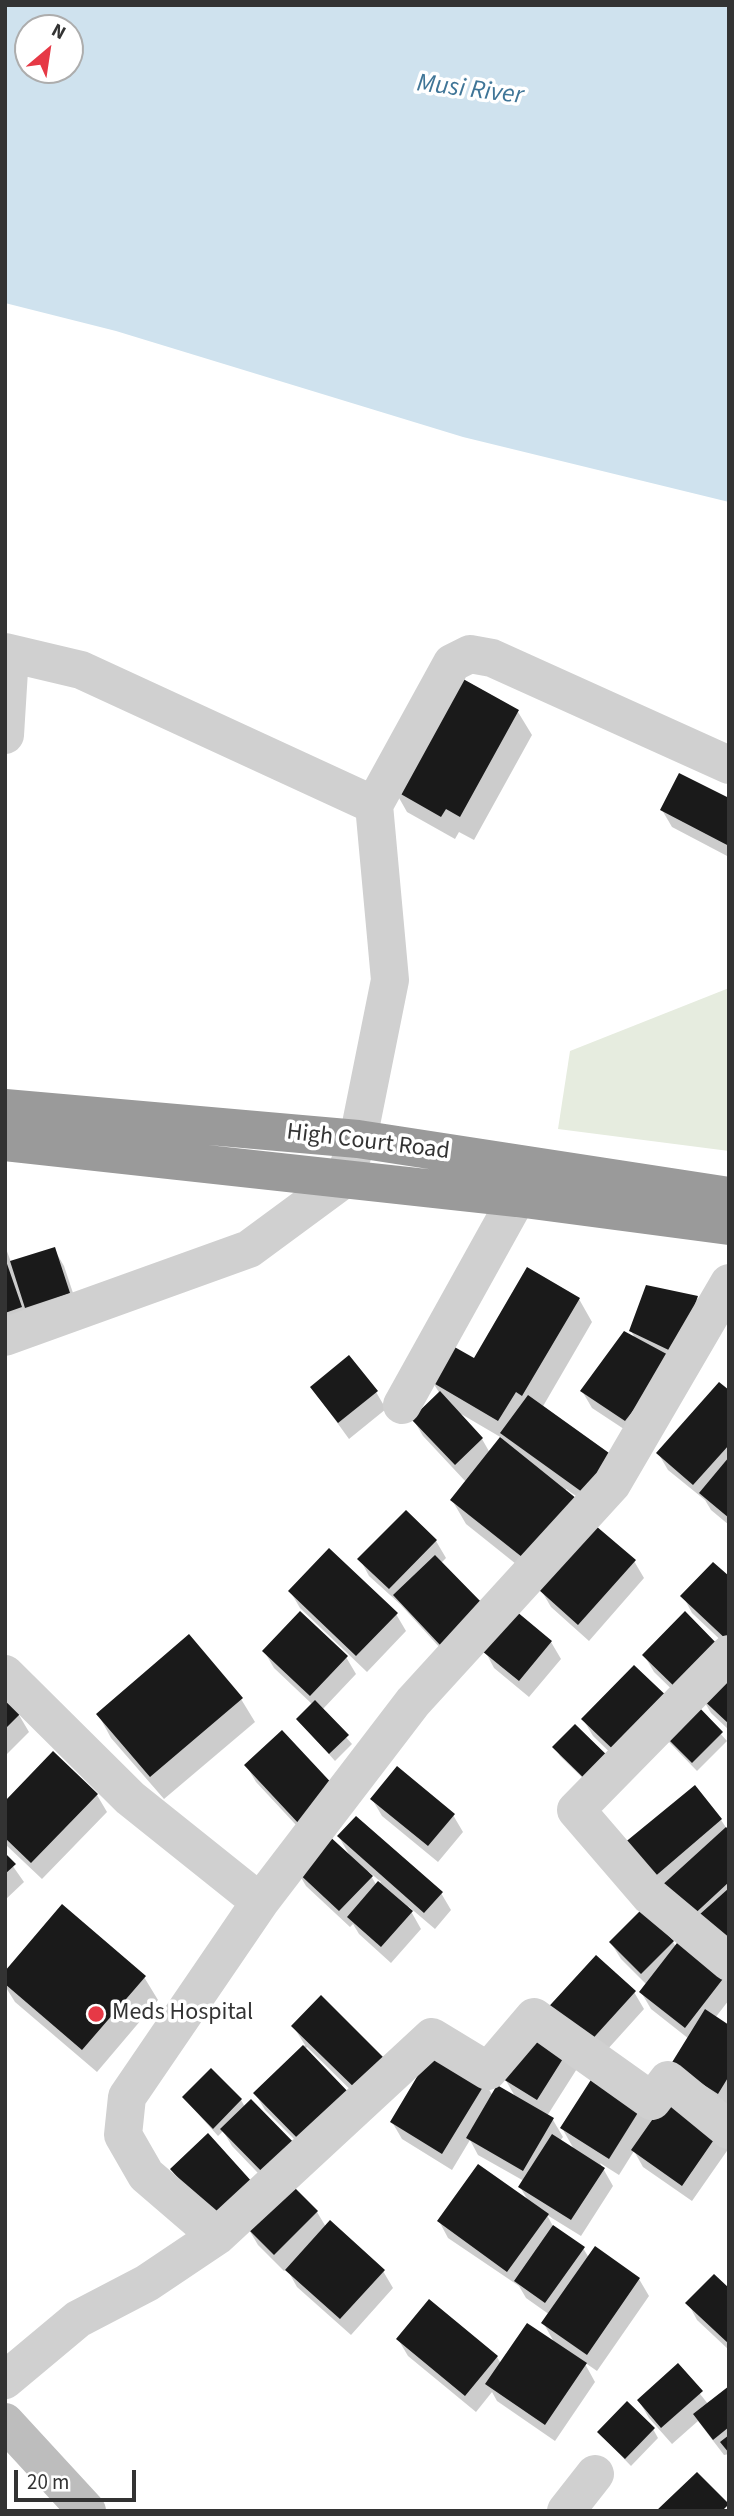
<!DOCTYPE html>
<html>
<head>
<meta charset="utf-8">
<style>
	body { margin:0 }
	#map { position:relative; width:734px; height:2516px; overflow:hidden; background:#fff; font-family:"Source Sans 3",sans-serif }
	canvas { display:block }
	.frame { position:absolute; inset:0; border:7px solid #333; pointer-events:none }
	.north { position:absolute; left:14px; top:14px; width:70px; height:70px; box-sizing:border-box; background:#fff; border:2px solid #adadad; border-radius:50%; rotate:29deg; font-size:19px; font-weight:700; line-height:28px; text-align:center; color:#333 }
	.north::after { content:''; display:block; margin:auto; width:24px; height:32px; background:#e63946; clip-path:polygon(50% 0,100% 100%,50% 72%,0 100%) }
	.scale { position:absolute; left:14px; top:2470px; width:122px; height:32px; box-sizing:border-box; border:4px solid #333; border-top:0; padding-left:9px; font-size:21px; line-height:24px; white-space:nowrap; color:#333; -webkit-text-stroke:5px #fff; paint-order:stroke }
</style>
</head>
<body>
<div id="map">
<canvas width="734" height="2516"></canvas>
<div class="frame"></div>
<div class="north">N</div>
<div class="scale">20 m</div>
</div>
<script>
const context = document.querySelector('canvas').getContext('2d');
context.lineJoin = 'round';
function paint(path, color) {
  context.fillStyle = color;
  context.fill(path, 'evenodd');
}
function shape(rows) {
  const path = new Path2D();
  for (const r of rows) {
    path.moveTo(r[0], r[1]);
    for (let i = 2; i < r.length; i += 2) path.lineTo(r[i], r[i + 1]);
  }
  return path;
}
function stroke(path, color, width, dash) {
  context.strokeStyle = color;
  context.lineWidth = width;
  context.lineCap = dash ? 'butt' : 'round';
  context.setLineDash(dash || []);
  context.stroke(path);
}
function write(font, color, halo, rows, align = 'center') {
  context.font = font + ' "Source Sans 3",sans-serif';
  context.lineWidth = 7;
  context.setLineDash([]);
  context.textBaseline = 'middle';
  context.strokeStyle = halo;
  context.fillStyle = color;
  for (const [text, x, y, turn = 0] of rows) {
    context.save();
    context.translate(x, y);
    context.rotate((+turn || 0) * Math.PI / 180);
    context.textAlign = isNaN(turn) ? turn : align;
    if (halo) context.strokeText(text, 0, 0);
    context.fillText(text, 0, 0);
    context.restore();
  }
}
paint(shape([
	[729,988,729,1151,558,1129,570,1051]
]), '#e6ecdf');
paint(shape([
	[5,5,729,5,729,502,463,437,116,331,5,303],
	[28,28,70,28,70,70,28,70]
]), '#cfe2ee');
paint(shape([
	[518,712,532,735,474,840,459,832,455,839,407,812,394,789],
	[729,800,729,857,672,827,662,810],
	[5,1246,11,1262,54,1249,64,1266,79,1311,5,1340],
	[697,1298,707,1315,636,1437,592,1408,582,1391,636,1340,631,1331],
	[579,1299,592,1322,542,1408,599,1512,566,1489,541,1584,466,1524,452,1500,466,1482,423,1436,413,1419,440,1394,432,1381,475,1360],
	[456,1411,502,1438,490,1453,482,1439],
	[312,1388,376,1392,386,1409,349,1439],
	[729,1393,729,1525,711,1510,705,1500,668,1470,658,1453],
	[406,1512,436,1541,446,1558,441,1563,452,1661,400,1604,369,1576,360,1559],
	[634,1561,644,1578,589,1641,551,1607,541,1590],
	[729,1579,729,1648,692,1613,683,1596],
	[290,1591,396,1614,406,1631,367,1672,300,1608],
	[551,1642,561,1659,529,1697,494,1668,485,1651],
	[264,1651,346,1657,356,1674,322,1710,352,1744,335,1761,298,1719,313,1705,274,1668],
	[644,1655,729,1663,729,1730,711,1713,701,1696,694,1704,727,1741,697,1771,669,1742,631,1773,593,1736,583,1719,672,1704,691,1708,654,1672],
	[241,1699,255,1722,164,1799,111,1738,98,1714],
	[5,1701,19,1715,29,1732,5,1756],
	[555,1747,615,1765,599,1794,560,1756],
	[246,1765,346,1808,310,1840,256,1782],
	[97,1795,107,1812,42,1879,5,1844,5,1803],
	[372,1799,453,1815,463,1832,438,1862,382,1816],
	[721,1820,729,1832,729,1952,635,1861],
	[339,1837,441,1893,451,1910,435,1929,408,1906,421,1929,391,1963,359,1934,353,1924,350,1927,306,1886,296,1869,350,1856],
	[368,1871,381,1882,377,1886],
	[5,1855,24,1882,5,1900],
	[673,1942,676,1947,729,1970,729,2000,715,2018,729,2027,729,2108,682,2081,689,2039,651,2009,641,1992,647,1985,621,1959,611,1943],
	[5,1974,144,1977,158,2000,97,2072,15,2002,5,1986],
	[634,1992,644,2009,597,2061,554,2031],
	[321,1998,371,2110,307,2047,305,2049,315,2160,265,2110,255,2093,305,2045,293,2026],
	[539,2027,580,2064,547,2116,553,2120,563,2137,560,2141,575,2151,562,2128,643,2104,653,2122,671,2095,729,2148,692,2201,643,2167,634,2151,619,2175,600,2163,613,2186,581,2236,547,2215,554,2228,583,2248,589,2258,639,2279,649,2296,597,2371,584,2362,595,2382,555,2441,497,2401,492,2392,476,2412,408,2356,398,2339,497,2357,501,2364,555,2344,544,2324,550,2315,526,2298,519,2286,448,2238,439,2221,529,2202,520,2187,524,2181,478,2155,470,2140,452,2170,402,2139,392,2122,485,2083,493,2096,516,2098,505,2079],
	[184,2098,241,2100,289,2185,317,2212,326,2227,383,2271,393,2288,351,2335,297,2287,287,2269,284,2271,258,2245,248,2228,280,2196,232,2146,223,2131,218,2136],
	[729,2291,729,2350,697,2320,688,2303],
	[678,2366,708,2404,729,2388,729,2454,724,2455,698,2421,672,2444,649,2418,639,2401],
	[653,2429,658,2438,631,2466,599,2433]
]), '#0003');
paint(shape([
	[456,675,519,710,460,817,446,809,441,817,392,789],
	[679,773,729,798,729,846,660,810],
	[55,1247,70,1293,25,1308,10,1261],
	[5,1258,22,1307,5,1313],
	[527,1267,580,1298,522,1396,516,1392,498,1421,430,1381,451,1345,474,1358],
	[646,1285,698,1296,677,1354,629,1331],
	[624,1331,674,1358,625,1421,580,1391],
	[349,1355,378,1391,338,1423,310,1387],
	[719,1382,729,1390,729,1445,693,1485,656,1453],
	[440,1391,483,1438,455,1465,411,1419],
	[528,1395,616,1458,589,1497,500,1433],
	[500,1437,577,1499,527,1561,450,1500],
	[729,1457,729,1518,699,1493],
	[406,1510,437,1540,389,1589,357,1559],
	[596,1526,636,1560,578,1625,539,1590],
	[329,1548,398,1613,356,1656,288,1591],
	[435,1555,484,1605,441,1646,393,1595],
	[713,1562,729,1576,729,1642,680,1596],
	[300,1611,348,1656,310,1696,262,1651],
	[516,1611,552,1641,519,1681,482,1651],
	[685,1611,722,1649,680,1692,642,1655],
	[189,1634,243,1698,150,1777,96,1714],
	[634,1665,673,1702,621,1757,581,1719],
	[729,1665,729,1724,699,1696],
	[5,1699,20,1714,5,1729],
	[315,1700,349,1735,329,1754,296,1719],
	[694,1702,723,1732,692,1763,662,1733],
	[575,1724,616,1764,593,1787,552,1747],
	[282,1730,338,1790,300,1825,244,1765],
	[53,1751,98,1794,31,1863,5,1838,5,1801],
	[397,1766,455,1814,428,1846,370,1799],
	[695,1785,722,1819,652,1879,623,1844],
	[356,1816,443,1892,424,1913,337,1836],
	[726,1827,729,1830,729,1882,688,1920,659,1888],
	[327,1834,373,1876,339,1911,294,1869],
	[5,1853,16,1864,5,1874],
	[378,1881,413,1911,381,1947,347,1917],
	[729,1888,729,1948,699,1915],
	[62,1904,146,1976,82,2050,5,1984,5,1971],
	[642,1909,674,1941,641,1974,609,1942],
	[684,1934,729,1971,685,2028,639,1992],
	[596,1955,636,1991,587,2045,542,2014],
	[321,1995,390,2064,361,2094,291,2026],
	[705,2009,729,2025,729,2076,718,2094,671,2064],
	[538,2024,571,2046,537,2100,503,2079],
	[303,2045,353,2097,304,2145,253,2093],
	[433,2050,486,2082,442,2154,390,2122],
	[211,2068,242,2099,213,2129,182,2097],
	[596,2072,644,2103,609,2159,560,2128],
	[497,2085,554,2118,523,2171,466,2138],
	[671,2093,722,2128,682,2186,631,2150],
	[251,2099,300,2149,269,2179,220,2129],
	[208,2133,253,2183,215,2218,170,2169],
	[552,2134,605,2168,571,2220,518,2187],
	[478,2164,549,2214,507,2272,437,2221],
	[290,2183,318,2211,274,2255,246,2227],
	[330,2220,385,2270,340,2319,285,2270],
	[553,2225,585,2247,545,2303,514,2281],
	[595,2246,640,2278,587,2355,541,2323],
	[714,2274,729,2288,729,2344,685,2303],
	[429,2299,498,2356,465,2396,396,2339],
	[527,2323,587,2363,545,2425,485,2384],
	[678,2363,703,2391,661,2428,637,2400],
	[729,2386,729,2427,713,2440,693,2414],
	[627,2401,655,2428,625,2459,597,2432],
	[729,2435,729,2453,720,2442],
	[697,2472,729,2504,722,2511,656,2511]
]), '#1a1a1a');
stroke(shape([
	[5,652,81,670,374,805,390,980,358,1139,344,1179,249,1249,5,1337],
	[5,735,10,654],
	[374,805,452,663,470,654,492,658,729,765],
	[402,1405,517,1198],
	[729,1654,576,1810,650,1896,729,1962],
	[5,1674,130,1798,260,1902],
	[217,2236,146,2175,123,2135,127,2097,260,1902,413,1702,612,1484,729,1283],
	[5,2380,78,2319,147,2283,217,2236,432,2037,488,2071,534,2017,652,2101,668,2080,729,2130],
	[566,2511,595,2474]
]), '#d0d0d0', 38);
stroke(shape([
	[5,2422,87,2511]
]), '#bdbdbd', 38);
stroke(shape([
	[5,1108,358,1139,729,1196],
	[5,1142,517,1198,729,1226]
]), '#9a9a9a', 38);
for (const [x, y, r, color] of [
	[96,2014,9,"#e63946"]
]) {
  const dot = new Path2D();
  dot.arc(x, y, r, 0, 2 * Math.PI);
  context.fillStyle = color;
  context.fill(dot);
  stroke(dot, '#fff', 2.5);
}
write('24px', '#333', '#fff', [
	["High Court Road",368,1143,7]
]);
write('24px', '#333', '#fff', [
	["Meds Hospital",112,2014]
], 'left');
write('italic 26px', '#3f7597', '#fff', [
	["Musi River",470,91,7]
]);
</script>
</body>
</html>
